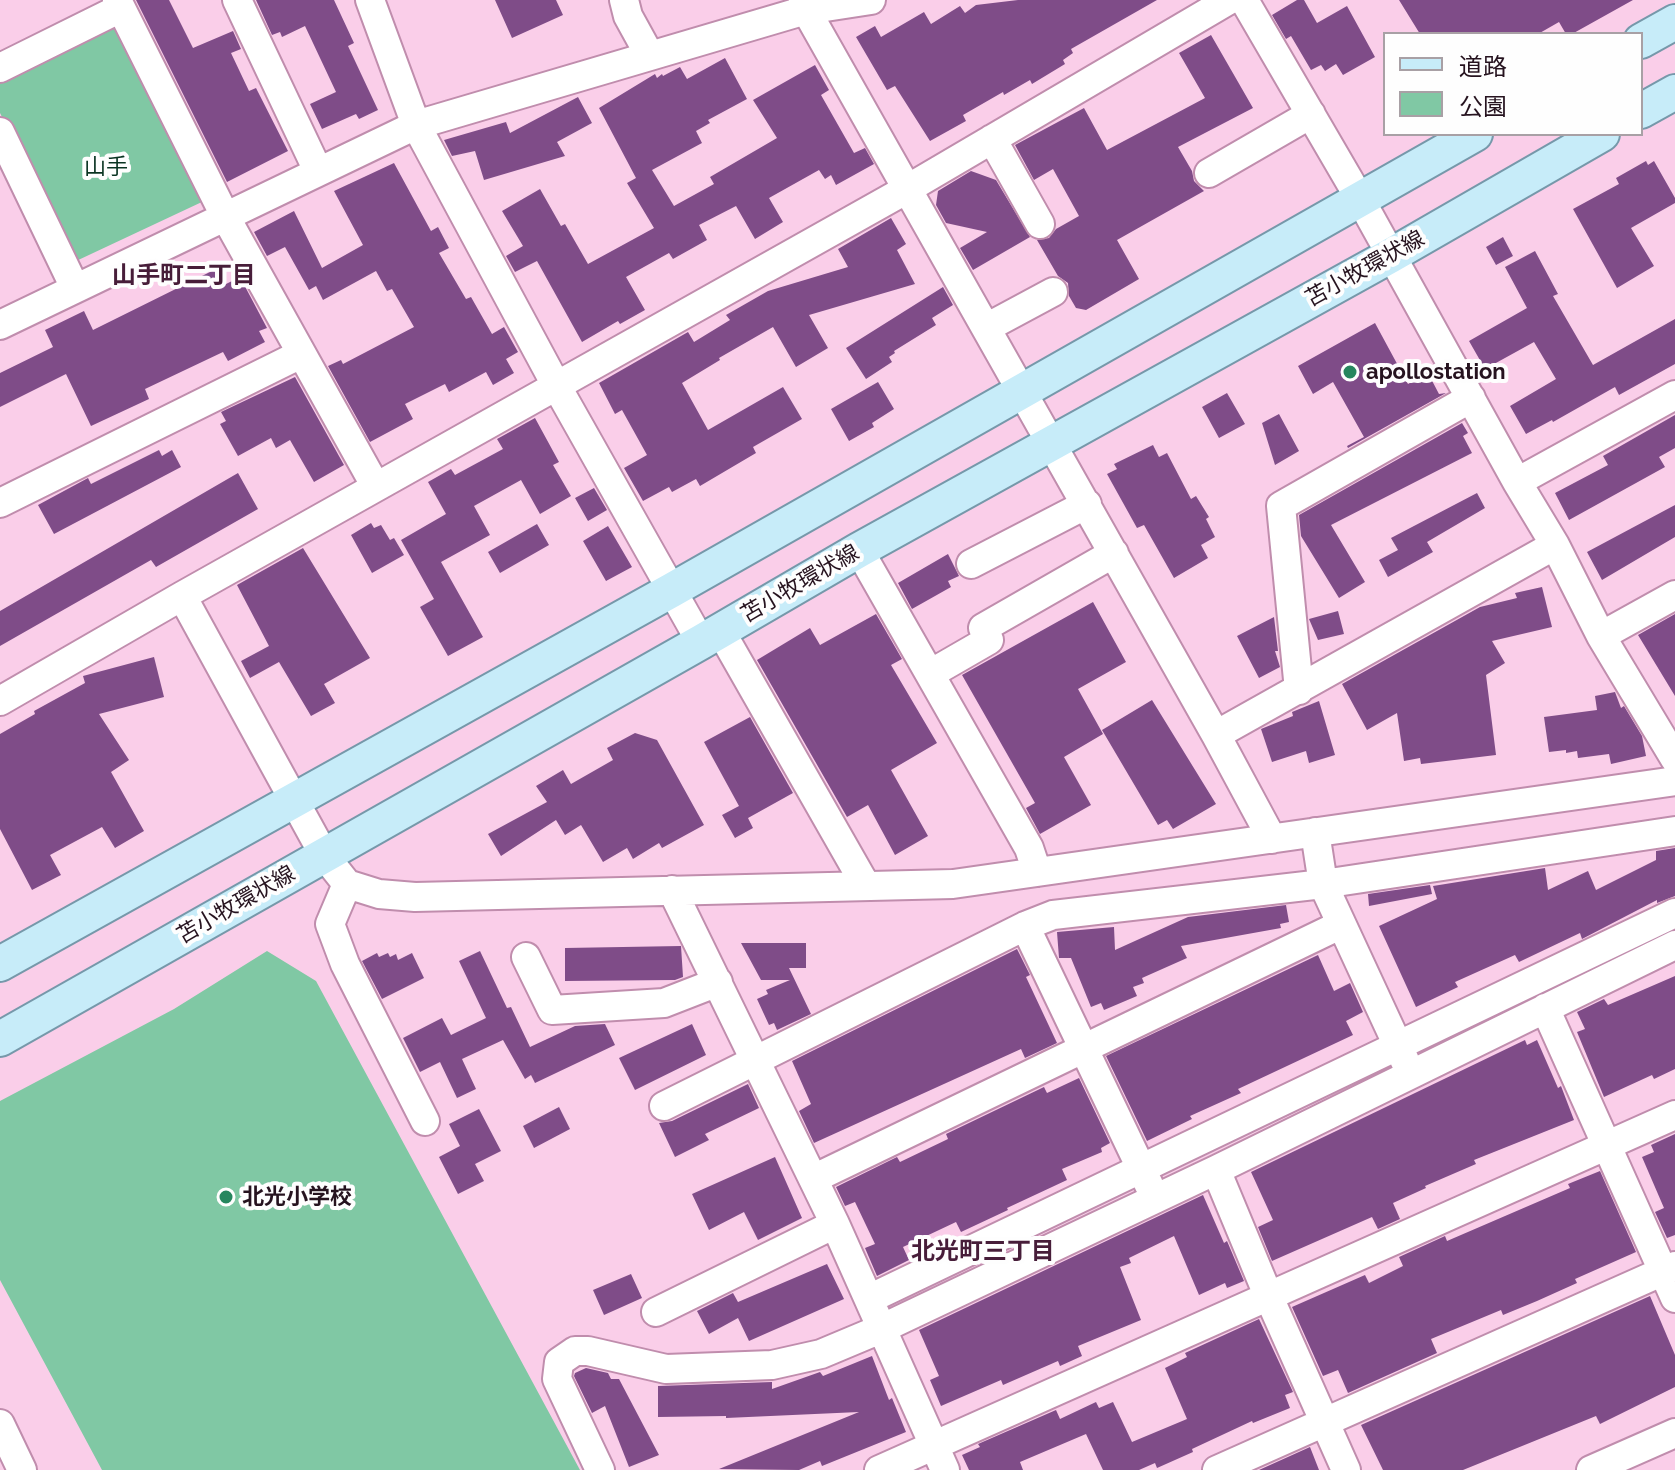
<!DOCTYPE html>
<html>
<head>
<meta charset="utf-8">
<style>
	body { margin:0 }
	#map { position:relative; width:1675px; height:1470px; overflow:hidden; background:#facee9; font-family:Raleway,"Noto Sans JP",sans-serif }
	canvas { display:block }
	.legend { position:absolute; left:1383px; top:32px; width:260px; height:104px; box-sizing:border-box; background:#fefefe; border:2px solid #a8a0a5; margin:0; padding:10px 14px; list-style:none; font-size:24px; color:#26131f }
	.legend li { display:flex; align-items:center; gap:16px; height:40px }
	.legend b { width:40px; border:2px solid #a8a0a5 }
</style>
</head>
<body>
<div id="map">
<canvas width="1675" height="1470"></canvas>
<ul class="legend">
<li><b style="height:10px;background:#c7ecf9"></b>道路</li>
<li><b style="height:22px;background:#80c8a4"></b>公園</li>
</ul>
</div>
<script>
const context = document.querySelector('canvas').getContext('2d');
context.lineJoin = 'round';
function paint(path, color) {
  context.fillStyle = color;
  context.fill(path, 'evenodd');
}
function shape(rows) {
  const path = new Path2D();
  for (const r of rows) {
    path.moveTo(r[0], r[1]);
    for (let i = 2; i < r.length; i += 2) path.lineTo(r[i], r[i + 1]);
  }
  return path;
}
function stroke(path, color, width, dash) {
  context.strokeStyle = color;
  context.lineWidth = width;
  context.lineCap = dash ? 'butt' : 'round';
  context.setLineDash(dash || []);
  context.stroke(path);
}
function write(font, color, halo, rows, align = 'center') {
  context.font = font + ' Raleway,"Noto Sans JP",sans-serif';
  context.lineWidth = 8;
  context.setLineDash([]);
  context.textBaseline = 'middle';
  context.strokeStyle = halo;
  context.fillStyle = color;
  for (const [text, x, y, turn = 0] of rows) {
    context.save();
    context.translate(x, y);
    context.rotate((+turn || 0) * Math.PI / 180);
    context.textAlign = isNaN(turn) ? turn : align;
    if (halo) context.strokeText(text, 0, 0);
    context.fillText(text, 0, 0);
    context.restore();
  }
}
paint(shape([
	[115,26,204,201,74,262,0,113,0,81],
	[267,951,316,981,580,1470,102,1470,0,1280,0,1101,174,1009]
]), '#80c8a4');
paint(shape([
	[136,0,169,0,193,48,233,31,241,49,231,53,249,91,256,88,288,151,227,182],
	[256,0,334,0,354,43,348,46,378,110,359,119,356,114,322,129,310,104,336,92,305,26,282,37,280,32,272,35],
	[495,0,556,0,563,15,512,38],
	[1018,0,1157,0,1071,49,1073,53,1063,60,1065,64,1032,84,1030,80,1004,95,1003,92,963,115,966,121,930,141,895,86,887,90,856,37,875,26,881,37,924,12,931,24,960,6,965,13,976,5],
	[1297,0,1304,0,1317,23,1347,6,1375,57,1343,75,1336,64,1325,71,1321,65,1311,70,1291,36,1286,39,1272,15],
	[1399,0,1633,0,1572,34,1566,34,1559,22,1538,34,1420,34],
	[1211,35,1253,108,1178,147,1192,171,1194,181,1204,191,1117,240,1139,279,1086,310,1076,308,1069,296,1068,283,1058,276,1037,240,1049,238,1056,229,1079,216,1053,169,1034,180,1015,145,1084,108,1107,150,1205,98,1179,53],
	[725,58,747,99,708,120,710,123,696,131,702,143,652,170,674,206,714,184,710,177,777,138,753,100,815,65,829,90,821,95,854,153,865,148,874,164,836,185,831,175,825,179,819,170,769,198,783,222,755,239,736,206,699,225,707,240,673,259,669,253,626,277,645,310,620,324,618,321,582,342,537,261,515,272,506,256,523,246,502,211,540,189,561,226,565,224,588,264,654,228,627,183,636,178,599,108,655,74,657,78,662,74,663,76,680,67,687,79],
	[578,97,592,123,557,142,565,156,484,180,475,151,452,156,444,140,506,122,510,133],
	[1646,161,1648,165,1654,161,1675,198,1675,203,1631,228,1654,266,1617,288,1573,209,1619,184,1616,178],
	[394,163,431,231,438,227,449,248,439,253,466,299,471,297,492,334,504,327,518,352,506,359,514,373,493,385,486,372,449,392,445,384,405,404,413,419,370,442,328,366,341,360,343,364,414,327,392,289,387,291,376,271,323,300,316,286,309,290,285,247,267,256,254,232,294,211,322,268,363,245,334,191],
	[971,171,996,180,1030,237,973,270,960,248,987,232,946,223,936,205,938,191],
	[891,218,906,244,897,250,915,284,809,315,828,348,796,367,773,327,719,358,720,360,682,383,708,430,783,387,802,419,753,447,756,453,700,486,696,479,672,492,669,487,643,501,624,468,647,455,622,410,615,414,599,383,688,332,694,342,730,320,726,315,768,291,848,267,838,249],
	[1503,237,1513,256,1496,265,1486,247],
	[1535,251,1558,294,1553,296,1593,365,1675,319,1675,364,1619,395,1615,387,1553,422,1552,420,1526,434,1510,406,1556,379,1534,342,1485,369,1469,341,1527,308,1505,267],
	[214,270,222,286,240,277,267,328,259,331,265,342,228,361,223,352,145,389,149,399,91,426,66,374,0,407,0,373,53,347,45,330,84,311,93,330],
	[943,287,953,305,932,318,936,325,894,351,895,353,889,357,892,362,866,379,846,348],
	[1375,323,1408,384,1428,373,1439,394,1446,393,1348,448,1347,446,1364,437,1333,382,1313,394,1298,366],
	[295,377,344,465,314,482,290,440,276,448,271,438,238,456,220,424,226,421,221,412],
	[878,382,894,409,872,423,874,427,849,441,831,409],
	[1227,393,1245,424,1219,438,1202,407],
	[1279,414,1299,451,1275,465,1262,423],
	[1675,415,1675,448,1659,457,1665,467,1569,520,1555,493,1608,465,1603,456],
	[535,418,559,462,553,465,571,496,540,514,521,480,474,506,490,535,441,562,483,637,448,656,420,607,434,599,401,540,446,514,428,482,451,469,455,475,503,449,497,439],
	[1462,423,1468,433,1463,436,1472,453,1331,525,1365,582,1339,598,1301,536,1299,515],
	[1153,445,1159,457,1167,453,1191,499,1196,496,1209,517,1206,519,1215,537,1201,545,1208,558,1174,578,1144,525,1137,528,1107,474,1117,469,1114,464],
	[159,450,162,456,172,450,181,467,54,534,38,505,88,478,91,484],
	[238,473,258,509,156,567,151,560,0,646,0,611],
	[594,488,607,510,588,521,575,498],
	[1477,493,1485,508,1427,542,1433,552,1388,577,1379,560,1398,550,1391,538],
	[1675,505,1675,537,1602,580,1587,552],
	[371,523,374,528,381,525,390,540,394,538,404,555,372,573,351,535],
	[537,524,549,545,500,573,488,552],
	[608,526,632,567,606,581,583,541],
	[303,548,370,658,324,684,335,703,311,716,279,662,250,678,241,661,269,646,237,585],
	[948,554,959,576,948,581,951,587,912,609,898,583],
	[1542,587,1552,627,1492,641,1505,663,1486,675,1496,755,1421,764,1420,758,1404,761,1397,713,1367,730,1342,684,1480,607,1517,598,1515,593],
	[1093,602,1126,662,1078,689,1103,734,1064,757,1091,805,1040,834,1026,808,1035,803,962,675],
	[1338,611,1344,634,1318,640,1309,619],
	[876,614,902,659,891,665,937,743,891,770,928,836,895,855,868,805,847,817,757,660,810,628,820,645],
	[1675,614,1675,696,1638,635],
	[1274,617,1278,651,1275,651,1280,667,1259,678,1237,636],
	[154,657,164,697,99,714,129,760,111,772,144,831,115,848,102,827,50,855,61,875,32,890,0,829,0,734,35,714,34,711,85,683,83,676],
	[1615,692,1621,708,1624,706,1642,736,1646,756,1611,764,1609,754,1578,758,1577,751,1566,753,1566,750,1549,752,1544,717,1597,710,1595,696],
	[1152,700,1216,804,1173,829,1167,820,1158,825,1102,730],
	[1319,701,1335,755,1309,763,1306,751,1272,762,1261,729,1293,716,1292,712],
	[750,717,793,793,748,818,753,828,735,838,722,815,739,806,704,742],
	[635,733,657,740,704,825,662,848,659,843,633,859,627,848,603,862,581,825,565,835,556,820,501,856,488,834,547,802,536,786,563,770,571,784,613,760,607,748],
	[1675,848,1675,896,1657,903,1657,900,1582,939,1580,933,1519,962,1515,955,1455,982,1458,987,1416,1007,1379,926,1437,899,1433,886,1545,868,1548,890,1588,871,1596,890,1656,860,1656,851],
	[1430,885,1432,894,1369,906,1368,894],
	[1286,905,1289,922,1280,924,1281,928,1181,946,1187,958,1142,978,1144,983,1133,987,1137,996,1104,1010,1101,1003,1091,1007,1071,958,1059,958,1057,932,1114,927,1115,950,1188,917],
	[741,943,806,943,806,968,789,968,811,1014,777,1030,774,1023,769,1025,757,999,768,994,766,990,790,980,761,980],
	[681,946,683,977,675,980,565,981,565,948],
	[1017,949,1030,975,1026,977,1057,1043,1025,1058,1021,1049,814,1143,799,1111,811,1104,792,1061],
	[480,951,507,1008,511,1007,530,1047,575,1026,605,1024,615,1045,535,1083,531,1075,525,1079,503,1040,462,1059,476,1089,457,1098,440,1062,420,1072,403,1038,442,1018,451,1035,486,1018,459,961],
	[377,953,379,957,388,953,390,957,396,954,398,960,412,953,424,978,382,999,362,961],
	[1318,955,1334,991,1350,983,1363,1012,1346,1021,1353,1035,1238,1089,1241,1093,1190,1116,1192,1119,1147,1141,1106,1056],
	[1675,976,1675,1069,1654,1079,1652,1075,1604,1097,1577,1032,1585,1029,1577,1012,1604,999,1608,1005],
	[692,1024,706,1055,635,1090,619,1058],
	[1525,1040,1527,1045,1537,1040,1558,1088,1561,1086,1574,1120,1474,1160,1476,1164,1425,1186,1426,1188,1393,1203,1400,1219,1378,1229,1372,1217,1272,1261,1258,1227,1273,1220,1251,1172],
	[1079,1078,1110,1143,1101,1148,1102,1152,1062,1169,1067,1180,1007,1208,1008,1210,961,1232,956,1222,903,1247,909,1260,877,1276,865,1248,875,1244,855,1202,845,1206,836,1187,897,1157,900,1162,948,1139,946,1134,1044,1087,1047,1093],
	[748,1084,759,1108,705,1134,709,1140,675,1157,659,1123,672,1121],
	[559,1107,570,1129,534,1148,523,1126],
	[479,1109,501,1151,475,1164,484,1181,458,1194,439,1157,460,1146,449,1124],
	[1675,1134,1675,1235,1667,1238,1655,1212,1664,1208,1642,1157,1654,1152,1651,1145],
	[775,1157,802,1218,758,1240,744,1212,709,1230,692,1194],
	[1600,1171,1636,1252,1575,1279,1577,1283,1537,1301,1503,1315,1501,1310,1431,1339,1437,1353,1348,1393,1338,1370,1323,1376,1292,1307,1365,1275,1369,1283,1403,1266,1399,1257,1445,1236,1447,1241,1570,1188,1568,1184],
	[1203,1195,1224,1243,1227,1241,1244,1281,1227,1288,1225,1283,1199,1295,1174,1236,1129,1258,1131,1263,1120,1267,1141,1320,1078,1346,1082,1356,1060,1366,1058,1361,1003,1385,1001,1380,941,1406,930,1380,939,1376,919,1330],
	[827,1264,844,1299,749,1341,738,1318,709,1334,697,1311,733,1293,738,1302],
	[631,1274,642,1298,604,1315,593,1290],
	[1650,1296,1675,1355,1675,1387,1600,1424,1596,1416,1463,1470,1383,1470,1361,1425],
	[1259,1319,1293,1392,1285,1395,1290,1408,1253,1423,1252,1421,1192,1449,1193,1452,1157,1468,1155,1463,1139,1470,1103,1470,1086,1434,1020,1462,1023,1470,969,1470,962,1455,980,1447,978,1444,1056,1410,1060,1419,1096,1402,1099,1408,1113,1402,1132,1442,1187,1419,1165,1368,1187,1357,1185,1353],
	[872,1356,889,1400,892,1398,906,1432,822,1466,820,1461,799,1470,719,1469,859,1412,726,1418,726,1416,658,1417,658,1386,772,1382,772,1389,820,1372,823,1376],
	[586,1368,608,1373,611,1379,619,1379,659,1455,629,1467,605,1406,592,1413,574,1376,575,1373],
	[1310,1447,1319,1470,1259,1470]
]), '#7f4c88');
const minor = shape([
	[117,0,225,216,376,487],
	[237,0,318,171],
	[370,0,416,125,556,385,701,642],
	[624,0,628,16,650,56],
	[803,0,806,10,1216,735,1272,839],
	[1244,0,1360,199,1517,482,1555,545,1601,636,1675,759],
	[0,68,121,8],
	[0,132,75,288],
	[992,139,1040,224],
	[1209,173,1311,114],
	[0,325,416,125,806,10,871,0],
	[986,328,1053,292],
	[1517,482,1675,395],
	[0,503,301,354],
	[859,550,1029,848,1037,872],
	[971,564,1087,504],
	[182,596,324,855,347,884,379,894,415,897,953,884,1675,781],
	[720,630,866,886],
	[1601,636,1675,595],
	[930,674,989,640,983,628,1114,553],
	[1299,690,1281,506,1471,398],
	[0,701,182,596,909,188,1229,0],
	[1216,735,1555,545],
	[1315,832,1323,884,1405,1061],
	[347,884,330,924,345,964,425,1121],
	[672,890,835,1224,945,1470],
	[1025,926,1149,1185],
	[526,957,552,1010,664,1003,718,982],
	[1545,1008,1675,1298],
	[664,1106,1025,926,1053,915,1323,884,1675,831],
	[1216,1170,1268,1295,1346,1470],
	[813,1179,1340,925],
	[869,1299,1675,913],
	[656,1312,835,1224],
	[0,1424,22,1470],
	[600,1470,557,1379,559,1362,575,1351,588,1351,666,1369,772,1365,821,1354,883,1328,1216,1170,1675,945],
	[879,1470,1675,1115],
	[1217,1470,1675,1266],
	[1591,1470,1675,1433]
]);
const major = shape([
	[1641,41,1675,22],
	[1641,111,1675,92],
	[0,964,672,590,1475,134],
	[0,1039,701,642,859,550,1390,256,1602,134]
]);
stroke(minor, '#c08dad', 32);
stroke(major, '#7698aa', 38);
stroke(minor, '#fff', 28);
stroke(major, '#c7ecf9', 34);
for (const [x, y, r, color] of [
	[1350,372,8,"#26865e"],
	[226,1197,8,"#26865e"]
]) {
  const dot = new Path2D();
  dot.arc(x, y, r, 0, 2 * Math.PI);
  context.fillStyle = color;
  context.fill(dot);
  stroke(dot, '#fefefe', 3);
}
write('22px', '#0a3422', '#fefefe', [
	["山手",106,167]
]);
write('22px', '#26131f', '#fefefe', [
	["苫小牧環状線",1365,269,-29],
	["苫小牧環状線",800,584,-30],
	["苫小牧環状線",236,905,-30]
]);
write('bold 22px', '#26131f', '#fefefe', [
	["apollostation",1366,372],
	["北光小学校",242,1197]
], 'left');
write('bold 24px', '#471d39', '#fefefe', [
	["山手町二丁目",184,276],
	["北光町三丁目",983,1252]
]);
</script>
</body>
</html>
